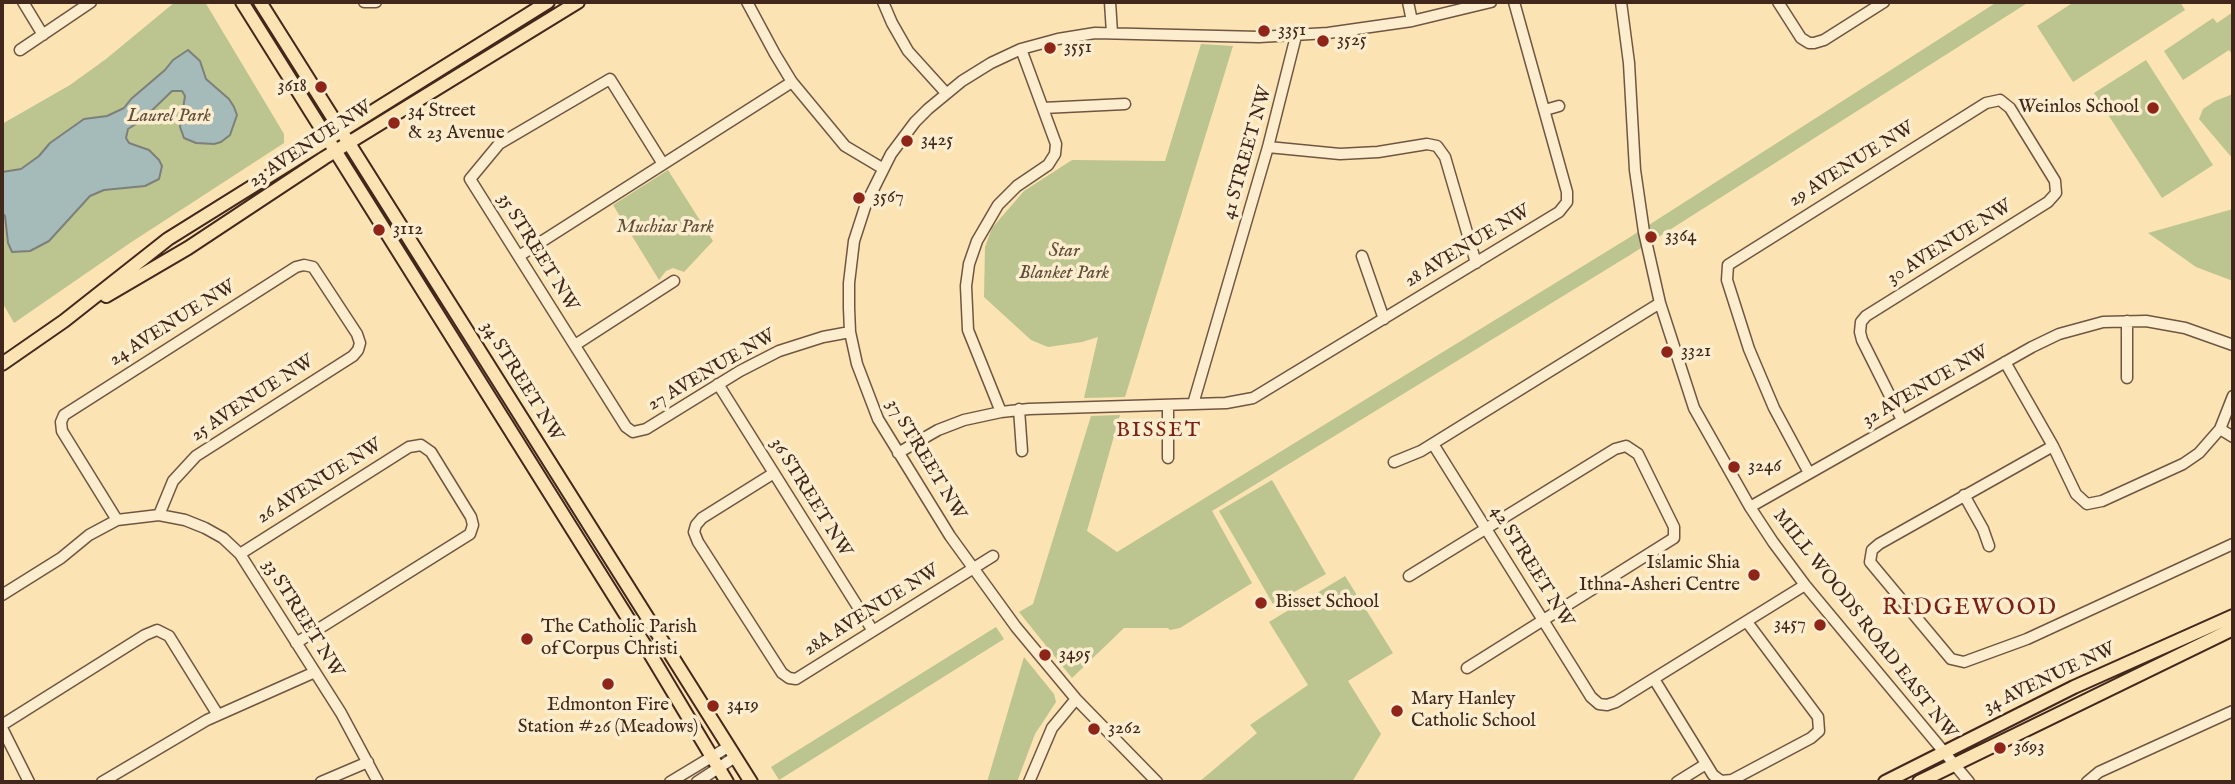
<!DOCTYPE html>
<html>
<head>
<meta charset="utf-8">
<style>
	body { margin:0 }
	#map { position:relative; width:2235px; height:784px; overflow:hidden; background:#fbe3b3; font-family:"IM FELL English",serif }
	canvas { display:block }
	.frame { position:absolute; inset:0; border:4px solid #42271c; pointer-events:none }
</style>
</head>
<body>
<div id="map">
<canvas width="2235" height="784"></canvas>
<div class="frame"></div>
</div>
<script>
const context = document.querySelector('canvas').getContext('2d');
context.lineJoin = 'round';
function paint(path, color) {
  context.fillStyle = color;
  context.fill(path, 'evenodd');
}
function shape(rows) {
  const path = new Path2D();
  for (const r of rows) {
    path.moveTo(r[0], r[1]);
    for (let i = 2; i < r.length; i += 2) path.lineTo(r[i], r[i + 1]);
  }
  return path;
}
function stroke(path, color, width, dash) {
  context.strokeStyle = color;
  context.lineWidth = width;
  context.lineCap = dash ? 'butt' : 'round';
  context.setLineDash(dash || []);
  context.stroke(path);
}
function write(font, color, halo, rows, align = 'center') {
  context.font = font + ' "IM FELL English",serif';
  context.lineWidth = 7;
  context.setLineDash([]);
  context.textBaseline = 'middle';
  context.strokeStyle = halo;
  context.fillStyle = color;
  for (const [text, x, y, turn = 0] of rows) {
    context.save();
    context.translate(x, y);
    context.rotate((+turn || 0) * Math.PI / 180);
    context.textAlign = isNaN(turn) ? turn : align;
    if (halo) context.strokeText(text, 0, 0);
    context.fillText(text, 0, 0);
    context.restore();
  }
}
paint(shape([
	[175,2,205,2,284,134,284,143,130,243,14,323,2,302,2,124,70,85,106,59],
	[1997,2,2029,2,1630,255,1212,511,1252,583,1180,628,1170,630,1168,628,1124,628,1072,678,1019,612,1033,604,1091,416,1120,415,1087,531,1117,552,1627,239],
	[2074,2,2180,2,2185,10,2073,82,2037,26],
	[2233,12,2233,56,2229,50,2183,80,2164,51,2213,18,2217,23],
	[1201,44,1233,46,1125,397,1084,398,1098,337,1082,342,1048,347,1031,340,984,297,985,247,992,228,1024,191,1072,160,1165,161],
	[2146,60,2213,165,2162,198,2094,93],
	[2233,94,2233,159,2199,119,2203,109,2215,101],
	[668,170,713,241,684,272,673,268,666,271,659,280,613,205],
	[2233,209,2233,281,2196,267,2148,233],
	[1272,480,1326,574,1273,604,1219,511],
	[1345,576,1393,653,1348,681,1381,734,1352,782,1199,782,1257,733,1250,725,1308,685,1269,622],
	[996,627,1004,639,779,780,771,767],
	[1024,657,1054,694,1056,702,1035,734,1017,782,987,782]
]), '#bcc48f');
const water = shape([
	[188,50,200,61,206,79,229,99,234,107,237,115,230,135,221,142,214,144,196,143,184,138,180,127,185,96,182,91,172,91,142,120,128,129,126,138,129,143,149,150,159,160,162,166,159,179,145,186,104,190,90,196,49,241,30,251,12,252,8,243,5,216,2,213,2,172,21,169,39,156,50,143,84,119,107,116,124,108,131,99,165,70,173,60,188,50]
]);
paint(water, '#a5bbb9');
stroke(water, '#7d807a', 2);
const minor = shape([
	[23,2,43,35],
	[364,2,376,2],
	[747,2,775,54,792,82,845,146,882,168],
	[883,2,892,23,908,51,946,93],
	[1110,2,1112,33],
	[1408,2,1412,21],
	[1621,2,1629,63,1635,170,1644,232,1660,303,1694,408,1750,507,1773,542,1805,585,1969,782],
	[1778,2,1801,38,1809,43,1814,43,1824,40,1884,2],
	[20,50,91,2],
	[1043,108,1125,104],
	[1545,110,1559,106],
	[1268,147,1340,154,1378,152,1427,144,1437,146,1445,157,1476,263],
	[663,164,610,79,499,144,470,179,626,427,633,432,646,429,740,371,779,351,823,337,850,332],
	[519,256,792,82],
	[1362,256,1384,319],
	[2127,321,2127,378],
	[575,345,674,281],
	[2005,362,2053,446,2076,494,2087,504,2102,501,2183,464,2199,453,2220,429],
	[718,384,873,631],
	[2233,396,2220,429,2233,437],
	[1193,404,1268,147,1296,36],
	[1019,409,1022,451],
	[1001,412,968,330,966,286,969,264,977,241,998,205,1017,186,1048,165,1055,154,1056,144,1021,49],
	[1433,444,1591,697,1599,704,1607,705,1616,702,1805,585],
	[2053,446,1879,544,1872,550,1870,562,1875,568,1951,659,1964,662,2027,639,2233,544],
	[898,453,938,430,964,420,1001,412,1029,409,1226,403,1253,398,1559,212,1567,202,1567,192,1514,2],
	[1168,458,1168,405],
	[1394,462,1421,451,1660,303],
	[774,473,702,518,696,525,694,532,698,542,782,673,789,678,796,679,993,556],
	[1809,473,1774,408,1749,349,1727,280,1728,265,1986,103,2000,100,2010,108,2055,181,2056,193,2048,202,1866,316,1861,322,1860,332,1862,340,1902,420],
	[1964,495,1983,529,1989,546],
	[1750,507,2032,347,2059,334,2103,322,2146,321,2185,328,2233,345],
	[117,520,62,431,61,422,64,415,296,267,304,265,313,267,357,334,360,343,358,350,353,356,196,456,173,481,159,515],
	[240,554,409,447,421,445,431,452,471,517,473,525,470,534,296,643],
	[1409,576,1615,449,1626,446,1638,454,1674,527,1674,538,1467,668],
	[2,595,61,558,89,535,117,520,159,515,185,520,205,528,223,538,240,554,341,713,378,782],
	[1654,679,1713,775,1721,781,1732,780,1811,738,1819,731,1818,717,1747,622],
	[2,725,145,635,157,630,169,636,218,715],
	[2,728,29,782],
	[102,782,207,720,315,672],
	[321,782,368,762],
	[670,782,728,747],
	[697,782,735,757],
	[1029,782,1052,728,1076,699],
	[1157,782,1076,699,1016,627,950,536,878,419,857,364,850,332,849,308,849,283,854,241,866,204,891,154,915,122,928,109,962,81,991,63,1021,49,1058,39,1095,33,1259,37,1328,33,1412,21,1491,2],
	[1677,782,1706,764],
	[2087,782,2099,772,2233,711]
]);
const major = shape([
	[242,2,646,647,727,782],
	[260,2,751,782],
	[106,296,188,248,324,158,578,2],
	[2,364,64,321,168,239,548,2],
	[1885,782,2074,687,2233,616],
	[1919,782,2233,629]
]);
stroke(minor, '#705642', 13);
stroke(major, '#42271c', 16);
stroke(minor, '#fcedce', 10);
stroke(major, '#fbe3b3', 12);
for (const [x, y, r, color] of [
	[1264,31,7,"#8f2418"],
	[1323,41,7,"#8f2418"],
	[1050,48,7,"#8f2418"],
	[321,87,7,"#8f2418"],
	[2153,108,7,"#8f2418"],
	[394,123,7,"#8f2418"],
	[907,141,7,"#8f2418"],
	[859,198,7,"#8f2418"],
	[379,230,7,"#8f2418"],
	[1651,237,7,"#8f2418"],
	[1667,352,7,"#8f2418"],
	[1734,467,7,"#8f2418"],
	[1754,575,7,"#8f2418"],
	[1261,603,7,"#8f2418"],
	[1820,625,7,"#8f2418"],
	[527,639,7,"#8f2418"],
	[1045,655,7,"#8f2418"],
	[608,684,7,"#8f2418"],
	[713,706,7,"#8f2418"],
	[1397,711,7,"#8f2418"],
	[1094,729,7,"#8f2418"],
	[2000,748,7,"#8f2418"]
]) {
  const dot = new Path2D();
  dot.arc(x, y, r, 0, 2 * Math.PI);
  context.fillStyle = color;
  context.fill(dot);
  stroke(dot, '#fcedce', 2.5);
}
write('19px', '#42271c', '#fcedce', [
	["3351",1278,31],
	["3525",1337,41],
	["3551",1064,48],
	["3618",307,87,"right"],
	["Weinlos School",2139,108,"right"],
	["34 Street",408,112],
	["& 23 Avenue",408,134],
	["3425",921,141],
	["3567",873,198],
	["3112",393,230],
	["3364",1665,237],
	["3321",1681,352],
	["3246",1748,467],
	["Islamic Shia",1740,564,"right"],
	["Ithna-Asheri Centre",1740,586,"right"],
	["Bisset School",1275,603],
	["3457",1806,625,"right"],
	["The Catholic Parish",541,628],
	["of Corpus Christi",541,650],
	["3495",1059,655],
	["Mary Hanley",1411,700],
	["Catholic School",1411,722],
	["Edmonton Fire",608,706,"center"],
	["Station #26 (Meadows)",608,728,"center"],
	["3419",727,706],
	["3262",1108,729],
	["3693",2014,748]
], 'left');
write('italic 19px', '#604e39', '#fcedce', [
	["Laurel Park",169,117],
	["Muchias Park",665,228],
	["Star",1064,252],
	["Blanket Park",1064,274]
]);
write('19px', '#42271c', '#fcedce', [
	["23 AVENUE NW",311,145,-33],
	["41 STREET NW",1248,153,-74],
	["29 AVENUE NW",1852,165,-32],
	["30 AVENUE NW",1950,243,-32],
	["28 AVENUE NW",1468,247,-31],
	["35 STREET NW",537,253,58],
	["24 AVENUE NW",173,324,-32],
	["27 AVENUE NW",712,371,-30],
	["34 STREET NW",521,382,58],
	["32 AVENUE NW",1926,387,-30],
	["25 AVENUE NW",253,399,-33],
	["37 STREET NW",925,460,59],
	["26 AVENUE NW",320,482,-32],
	["36 STREET NW",810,498,58],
	["42 STREET NW",1531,567,58],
	["28A AVENUE NW",872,611,-32],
	["33 STREET NW",302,619,58],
	["MILL WOODS ROAD EAST NW",1864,625,52],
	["34 AVENUE NW",2050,679,-25]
]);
context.letterSpacing = '2px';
write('21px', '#7a1f14', '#fcedce', [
	["BISSET",1159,432]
]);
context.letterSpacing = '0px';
context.letterSpacing = '2px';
write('23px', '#7a1f14', '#fcedce', [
	["RIDGEWOOD",1970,609]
]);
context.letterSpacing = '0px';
</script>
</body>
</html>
